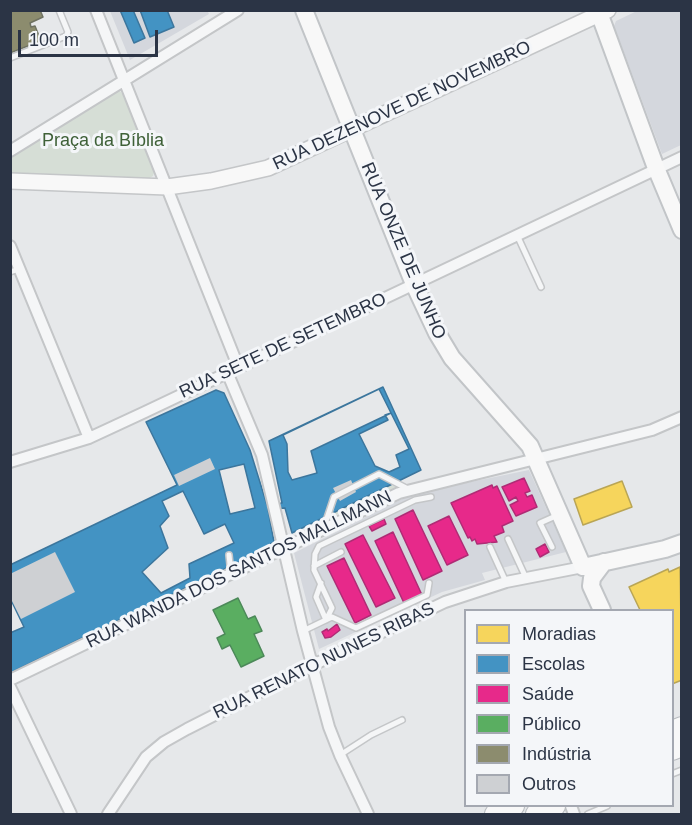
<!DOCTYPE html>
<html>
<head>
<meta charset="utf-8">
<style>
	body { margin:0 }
	#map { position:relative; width:692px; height:825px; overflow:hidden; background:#e6e8ea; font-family:Arial,sans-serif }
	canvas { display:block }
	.frame { position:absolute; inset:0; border:12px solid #2b3445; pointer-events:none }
	.legend { position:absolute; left:464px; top:609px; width:210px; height:198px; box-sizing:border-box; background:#f4f6f9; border:2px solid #a4a8b1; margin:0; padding:8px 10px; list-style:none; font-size:18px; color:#2b3445 }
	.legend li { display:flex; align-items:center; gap:12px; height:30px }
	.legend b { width:30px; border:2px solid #a4a8b1 }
	.scale { position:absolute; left:18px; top:30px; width:140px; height:27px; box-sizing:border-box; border:3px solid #2b3445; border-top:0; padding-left:8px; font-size:18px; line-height:21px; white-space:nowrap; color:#2b3445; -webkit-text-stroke:4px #f4f6f9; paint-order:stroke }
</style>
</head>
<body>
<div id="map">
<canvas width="692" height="825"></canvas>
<div class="frame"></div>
<ul class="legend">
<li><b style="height:16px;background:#f6d55c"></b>Moradias</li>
<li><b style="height:16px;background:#4393c3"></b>Escolas</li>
<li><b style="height:16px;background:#e7298a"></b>Saúde</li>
<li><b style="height:16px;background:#5aae61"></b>Público</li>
<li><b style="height:16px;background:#8c8c6e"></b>Indústria</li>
<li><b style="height:16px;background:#ced0d3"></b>Outros</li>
</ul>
<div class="scale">100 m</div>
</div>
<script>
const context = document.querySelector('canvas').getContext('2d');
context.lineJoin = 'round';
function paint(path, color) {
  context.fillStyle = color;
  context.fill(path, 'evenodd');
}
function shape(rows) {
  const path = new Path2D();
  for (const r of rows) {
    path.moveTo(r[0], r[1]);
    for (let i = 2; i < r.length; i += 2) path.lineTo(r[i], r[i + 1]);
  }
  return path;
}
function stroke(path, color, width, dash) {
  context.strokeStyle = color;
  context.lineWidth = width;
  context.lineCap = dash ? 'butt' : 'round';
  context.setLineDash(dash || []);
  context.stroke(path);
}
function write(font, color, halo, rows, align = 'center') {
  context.font = font + ' Arial,sans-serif';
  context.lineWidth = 6;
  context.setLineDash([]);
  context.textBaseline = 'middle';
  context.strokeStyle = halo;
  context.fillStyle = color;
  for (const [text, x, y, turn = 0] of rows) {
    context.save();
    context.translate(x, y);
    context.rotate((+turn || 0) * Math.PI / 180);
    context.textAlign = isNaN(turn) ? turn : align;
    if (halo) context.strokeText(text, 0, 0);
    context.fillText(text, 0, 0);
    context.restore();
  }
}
paint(shape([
	[207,10,209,14,130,60,110,11],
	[639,10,681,11,681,145,662,154,614,26,616,21],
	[529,470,566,552,482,573,485,580,442,592,319,649,294,553,412,494]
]), '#d4d7dd');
paint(shape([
	[116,90,120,91,124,96,155,169,153,176,148,179,11,173,11,157,60,126,61,122,69,121,84,112,84,108,88,105,93,107],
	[381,483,398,487,334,516,337,504]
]), '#d6ded6');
const homes = shape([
	[622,481,632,507,583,525,574,499,622,481],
	[680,567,682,680,672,684,672,610,640,610,629,587,668,569,669,572,680,567]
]);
paint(homes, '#f6d55c');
stroke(homes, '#b9a555', 1.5);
const schools = shape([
	[120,10,133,10,145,38,134,43,120,10],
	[140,10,167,10,174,27,150,37,140,10],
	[383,387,421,470,292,533,285,508,268,509,274,542,237,563,10,673,10,565,177,485,146,422,216,390,224,393,250,450,267,505,282,503,269,441,383,387],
	[379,389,391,413,311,451,317,473,292,480,288,472,287,444,283,435,379,389],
	[391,413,409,449,396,455,400,467,389,472,375,466,359,434,388,420,385,415,391,413],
	[244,464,255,508,230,514,219,470,244,464],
	[183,491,204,534,225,524,234,543,189,564,190,578,161,593,142,572,168,548,160,526,169,516,162,501,183,491],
	[10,598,24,627,10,633,10,598]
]);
paint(schools, '#4393c3');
stroke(schools, '#3c769d', 1.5);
const health = shape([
	[524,478,530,491,525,493,527,497,532,495,537,507,516,516,510,505,518,501,516,497,509,501,502,487,524,478],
	[492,485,493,488,497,486,513,521,502,526,504,532,494,536,497,542,477,544,475,539,472,541,470,537,468,538,451,503,492,485],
	[413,510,442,571,423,580,395,519,413,510],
	[449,516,468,555,447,565,428,526,449,516],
	[384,519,386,524,372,531,369,526,384,519],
	[393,532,422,595,404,603,375,541,393,532],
	[363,535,395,598,376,607,345,544,363,535],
	[545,544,549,552,540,557,536,549,545,544],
	[344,558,371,615,355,623,327,566,344,558],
	[337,624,340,630,331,637,325,638,322,632,327,629,328,631,337,624]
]);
paint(health, '#e7298a');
stroke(health, '#af2c75', 1.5);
const public = shape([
	[238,598,248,619,255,616,262,631,254,634,264,656,241,667,230,645,222,649,217,638,225,634,213,610,238,598]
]);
paint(public, '#5aae61');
stroke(public, '#4c8959', 1.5);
const industry = shape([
	[10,10,40,10,43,17,30,23,31,27,35,26,41,41,10,53,10,10]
]);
paint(industry, '#8c8c6e');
stroke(industry, '#6f7262', 1.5);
paint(shape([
	[210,458,215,469,179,486,174,475],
	[351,480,356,492,340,501,333,488],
	[55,552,75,592,21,619,10,597,10,574]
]), '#ced0d3');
const lane = shape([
	[10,58,66,36,68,32,59,10],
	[517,235,541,287],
	[10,272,19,269],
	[324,527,334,497,379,474,408,489],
	[508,539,526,578],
	[490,547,506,582],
	[552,547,540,523,558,515],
	[229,555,231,574],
	[314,566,341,552],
	[321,583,316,597,326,620],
	[326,620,332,608,314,570,315,554,319,546,415,500,431,497],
	[303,631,332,617,356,628,427,595,429,583],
	[340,755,371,735,402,720],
	[672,774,682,770],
	[588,814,607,806]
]);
const street = shape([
	[96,10,238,366],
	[10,151,238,10],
	[10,246,89,438],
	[227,372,262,455,303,631,329,727,340,755,368,814],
	[10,462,89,438,145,412,682,157],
	[10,680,399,493,652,430,682,417],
	[10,687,71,814],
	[571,806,574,814],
	[108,814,146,757,164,742,187,729,313,665,445,602,506,582,583,567]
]);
const secondary = shape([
	[10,181,167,187,211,181,268,168,608,10]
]);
const primary = shape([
	[304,10,414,284,437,333,452,358,530,446,583,567,665,549,682,543],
	[598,10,656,168,682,230],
	[602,610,591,586,592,578,604,562]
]);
const highway = shape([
	[672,731,682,727],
	[672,750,682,746],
	[495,814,514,806],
	[536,814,555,806]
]);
stroke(lane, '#c4c6c8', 8);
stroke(street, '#c4c6c8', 14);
stroke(secondary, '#c4c6c8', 18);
stroke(primary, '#c2c5c8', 20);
stroke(highway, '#b8bbbf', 22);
stroke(lane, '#f5f6f7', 5);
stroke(street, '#f5f6f7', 10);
stroke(secondary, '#f8f8f8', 15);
stroke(primary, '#f8f8f8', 16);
stroke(highway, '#f8f8f8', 20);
write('18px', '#2b3445', '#f4f6f9', [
	["RUA DEZENOVE DE NOVEMBRO",402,106,-25],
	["RUA ONZE DE JUNHO",403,251,67],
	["RUA SETE DE SETEMBRO",283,346,-25],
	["RUA WANDA DOS SANTOS MALLMANN",239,570,-26],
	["RUA RENATO NUNES RIBAS",324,661,-26]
]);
write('18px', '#3f6138', '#f4f6f9', [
	["Praça da Bíblia",103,141]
]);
</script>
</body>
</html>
